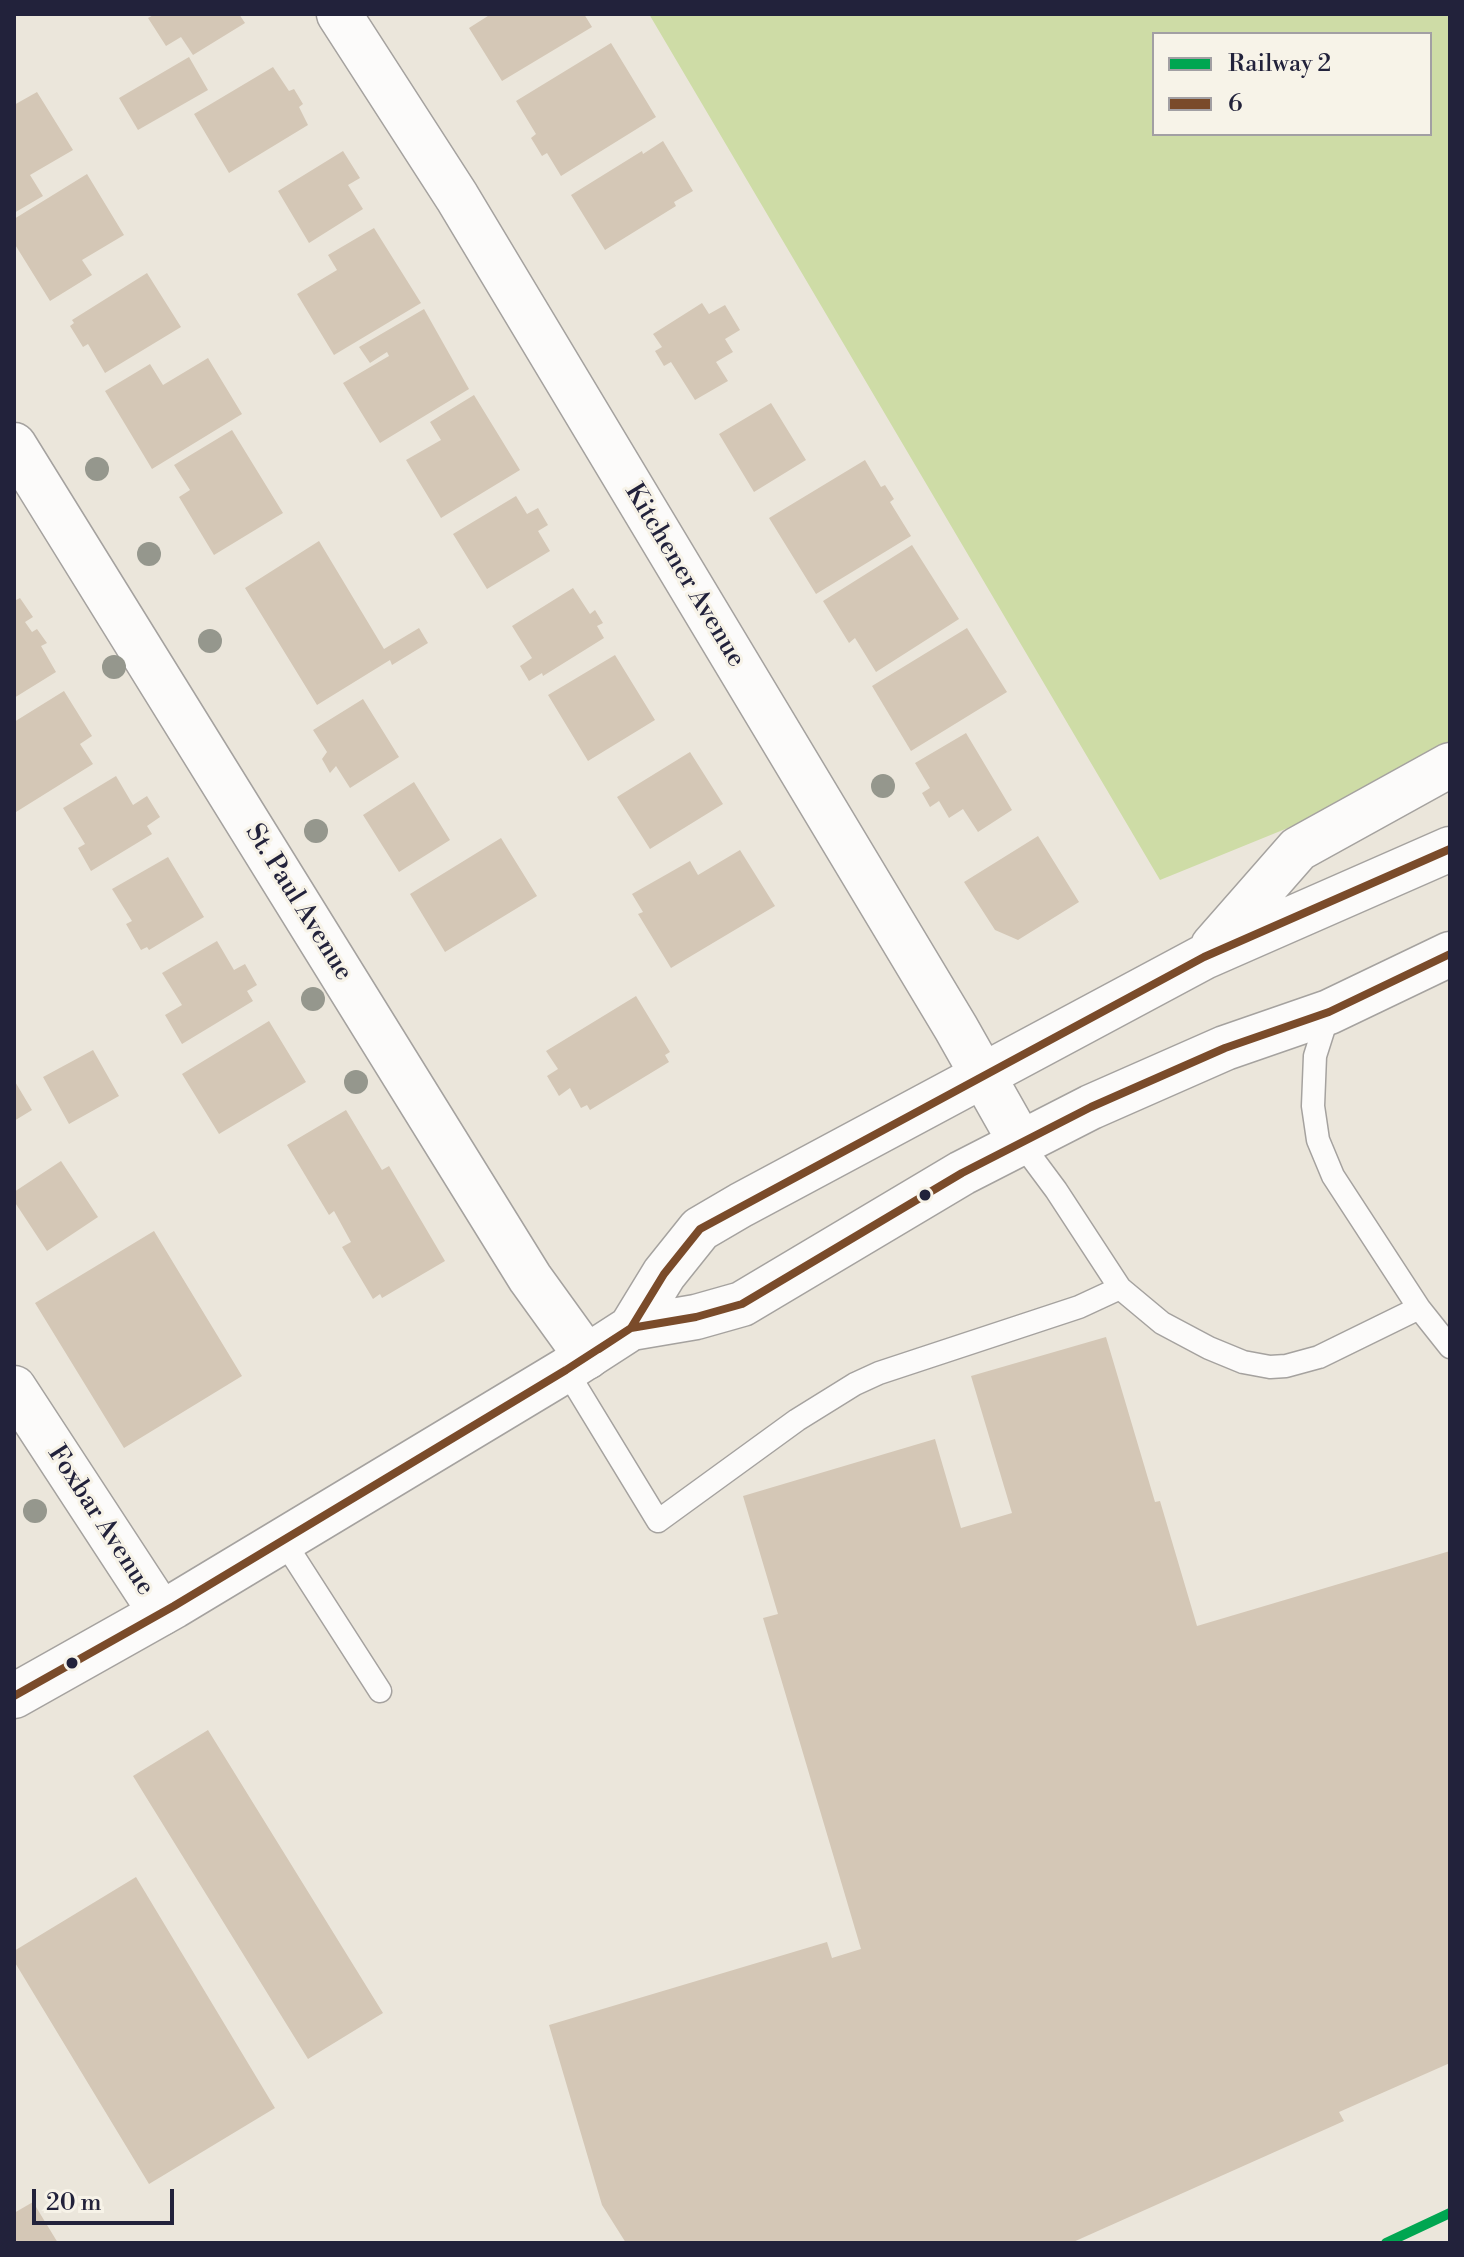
<!DOCTYPE html>
<html>
<head>
<meta charset="utf-8">
<style>
	body { margin:0 }
	#map { position:relative; width:1464px; height:2257px; overflow:hidden; background:#ebe6db; font-family:"Libre Bodoni",serif }
	canvas { display:block }
	.frame { position:absolute; inset:0; border:16px solid #22223b; pointer-events:none }
	.legend { position:absolute; left:1152px; top:32px; width:280px; height:104px; box-sizing:border-box; background:#f7f3e8; border:2px solid #a29fa3; margin:0; padding:10px 14px; list-style:none; font-size:24px; color:#22223b }
	.legend li { display:flex; align-items:center; gap:16px; height:40px }
	.legend b { width:40px; border:2px solid #a29fa3 }
	.scale { position:absolute; left:32px; top:2189px; width:142px; height:36px; box-sizing:border-box; border:4px solid #22223b; border-top:0; padding-left:10px; font-size:24px; line-height:28px; white-space:nowrap; color:#22223b; -webkit-text-stroke:6px #f7f3e8; paint-order:stroke }
</style>
</head>
<body>
<div id="map">
<canvas width="1464" height="2257"></canvas>
<div class="frame"></div>
<ul class="legend">
<li><b style="height:10px;background:#00a651"></b>Railway 2</li>
<li><b style="height:10px;background:#7a4b2a"></b>6</li>
</ul>
<div class="scale">20 m</div>
</div>
<script>
const context = document.querySelector('canvas').getContext('2d');
context.lineJoin = 'round';
function paint(path, color) {
  context.fillStyle = color;
  context.fill(path, 'evenodd');
}
function shape(rows) {
  const path = new Path2D();
  for (const r of rows) {
    path.moveTo(r[0], r[1]);
    for (let i = 2; i < r.length; i += 2) path.lineTo(r[i], r[i + 1]);
  }
  return path;
}
function stroke(path, color, width, dash) {
  context.strokeStyle = color;
  context.lineWidth = width;
  context.lineCap = dash ? 'butt' : 'round';
  context.setLineDash(dash || []);
  context.stroke(path);
}
function write(font, color, halo, rows, align = 'center') {
  context.font = font + ' "Libre Bodoni",serif';
  context.lineWidth = 6;
  context.setLineDash([]);
  context.textBaseline = 'middle';
  context.strokeStyle = halo;
  context.fillStyle = color;
  for (const [text, x, y, turn = 0] of rows) {
    context.save();
    context.translate(x, y);
    context.rotate((+turn || 0) * Math.PI / 180);
    context.textAlign = isNaN(turn) ? turn : align;
    if (halo) context.strokeText(text, 0, 0);
    context.fillText(text, 0, 0);
    context.restore();
  }
}
paint(shape([
	[649,14,1450,14,1450,762,1160,880],
	[1154,34,1430,34,1430,134,1154,134]
]), '#cedca6');
paint(shape([
	[155,14,239,14,245,23,193,55,181,37,166,46,148,18],
	[491,14,584,14,592,27,502,81,469,28],
	[611,43,656,117,561,176,547,153,542,156,531,138,536,134,516,101],
	[189,57,208,90,138,130,119,98],
	[273,67,289,91,294,89,303,104,299,107,308,125,229,173,194,114],
	[37,92,73,150,30,175,43,196,14,213,14,105],
	[663,141,693,191,674,202,676,206,605,250,571,195,642,151,643,154],
	[343,151,360,178,348,185,363,209,309,243,278,191],
	[87,174,124,235,82,260,92,275,50,301,14,243,14,219],
	[374,228,421,303,334,355,297,294,337,270,328,255],
	[147,273,181,327,105,373,88,344,83,347,70,326,74,323,72,320],
	[702,303,709,314,725,305,740,330,725,339,733,352,716,362,728,381,695,400,671,362,664,366,655,351,662,347,653,334],
	[424,309,469,389,380,443,343,383,389,356,387,352,370,363,359,347],
	[208,358,242,414,152,469,105,391,150,364,163,385],
	[474,395,520,470,441,518,406,460,441,440,430,422],
	[771,403,806,460,754,492,719,434],
	[232,430,283,513,214,555,179,497,190,490,174,465],
	[865,460,881,487,885,485,894,499,890,502,911,536,816,594,769,518],
	[516,496,527,514,538,508,548,525,538,531,550,551,487,589,453,534],
	[319,541,384,649,419,628,428,643,392,665,390,660,317,705,245,588],
	[912,545,959,619,876,672,855,638,849,643,823,601],
	[573,588,590,614,595,610,603,623,597,626,604,638,543,676,542,673,529,681,520,666,532,658,512,626],
	[20,598,33,617,25,622,32,632,37,629,47,643,41,646,56,672,14,698,14,601],
	[967,628,1007,692,911,751,872,686],
	[615,655,655,720,588,761,548,695],
	[64,691,92,736,80,744,93,764,16,812,14,722],
	[363,699,399,757,350,788,336,766,330,773,322,759,327,752,313,730],
	[966,733,1012,810,978,832,963,809,949,818,939,801,930,807,922,793,930,788,915,763],
	[690,752,723,804,650,849,617,797],
	[116,776,133,805,147,796,160,817,147,826,152,834,91,871,78,848,85,844,63,808],
	[414,782,450,840,399,872,363,815],
	[1038,836,1079,902,1018,940,995,930,964,882],
	[501,838,537,896,445,952,410,894],
	[740,850,775,906,671,968,638,914,643,912,632,894,690,861,698,875],
	[168,857,204,917,149,950,147,947,141,950,126,924,132,921,112,889],
	[217,941,234,970,245,964,257,985,247,991,253,1001,182,1044,165,1015,182,1005,162,973],
	[636,996,670,1052,665,1055,669,1062,590,1110,587,1105,581,1108,570,1088,559,1096,547,1076,558,1069,546,1051],
	[269,1021,306,1082,219,1134,182,1074],
	[93,1050,119,1096,69,1124,43,1077],
	[14,1080,32,1110,14,1121],
	[346,1110,382,1170,389,1166,445,1261,382,1298,380,1294,373,1299,342,1247,351,1242,334,1211,329,1215,287,1145],
	[61,1161,98,1217,47,1251,14,1201,14,1192],
	[154,1231,242,1376,124,1448,35,1303],
	[1106,1337,1155,1502,1160,1501,1197,1626,1450,1551,1450,2063,1339,2112,1344,2121,1071,2243,626,2243,602,2205,549,2025,827,1942,832,1958,861,1949,763,1618,778,1614,743,1496,935,1439,961,1528,1012,1513,971,1376],
	[208,1730,383,2013,308,2059,133,1776],
	[136,1877,275,2108,149,2184,14,1961,14,1951],
	[33,2202,58,2243,14,2243,14,2213]
]), '#d4c7b6');
const lane = shape([
	[1021,1143,1056,1190,1120,1288,1162,1323,1209,1348,1243,1362,1270,1367,1286,1366,1319,1357,1419,1308,1333,1176,1318,1140,1313,1106,1315,1056,1329,1012],
	[1419,1308,1450,1347],
	[566,1370,658,1521,797,1420,855,1384,879,1373,1079,1307,1120,1288],
	[283,1540,380,1691]
]);
const street = shape([
	[14,445,530,1278,587,1357],
	[14,1388,161,1613]
]);
const secondary = shape([
	[339,14,457,197,956,1028,1021,1143]
]);
const primary = shape([
	[1213,946,1298,849,1450,765],
	[631,1328,664,1274,700,1229,741,1205,1204,957,1450,849],
	[14,1696,174,1606,566,1370,631,1328,696,1317,742,1304,962,1173,1091,1107,1225,1048,1329,1012,1450,954]
]);
stroke(lane, '#a5a29f', 25);
stroke(street, '#a5a29f', 47);
stroke(secondary, '#a5a29f', 47);
stroke(primary, '#a5a29f', 47);
stroke(lane, '#fcfbfa', 22);
stroke(street, '#fcfbfa', 44);
stroke(secondary, '#fcfbfa', 44);
stroke(primary, '#fcfbfa', 44);
stroke(shape([
	[599,1349,631,1328,696,1317,742,1304,962,1173,1091,1107,1225,1048,1329,1012,1450,954],
	[14,1696,174,1606,566,1370,631,1328,664,1274,700,1229,1204,957,1450,849]
]), '#7a4b2a', 8);
stroke(shape([
	[1386,2243,1450,2213]
]), '#00a651', 10);
context.fillStyle = '#95978d';
for (const [x, y] of [
	[97,469],
	[149,554],
	[210,641],
	[114,667],
	[883,786],
	[316,831],
	[313,999],
	[356,1082],
	[35,1511]
]) {
  context.beginPath();
  context.arc(x, y, 12, 0, 2 * Math.PI);
  context.fill();
}
for (const [x, y, r, color] of [
	[925,1195,7,"#22223b"],
	[72,1663,7,"#22223b"]
]) {
  const dot = new Path2D();
  dot.arc(x, y, r, 0, 2 * Math.PI);
  context.fillStyle = color;
  context.fill(dot);
  stroke(dot, '#f7f3e8', 3);
}
write('26px', '#22223b', '#f7f3e8', [
	["Kitchener Avenue",684,576,59],
	["St. Paul Avenue",298,903,58],
	["Foxbar Avenue",100,1521,57]
]);
</script>
</body>
</html>
